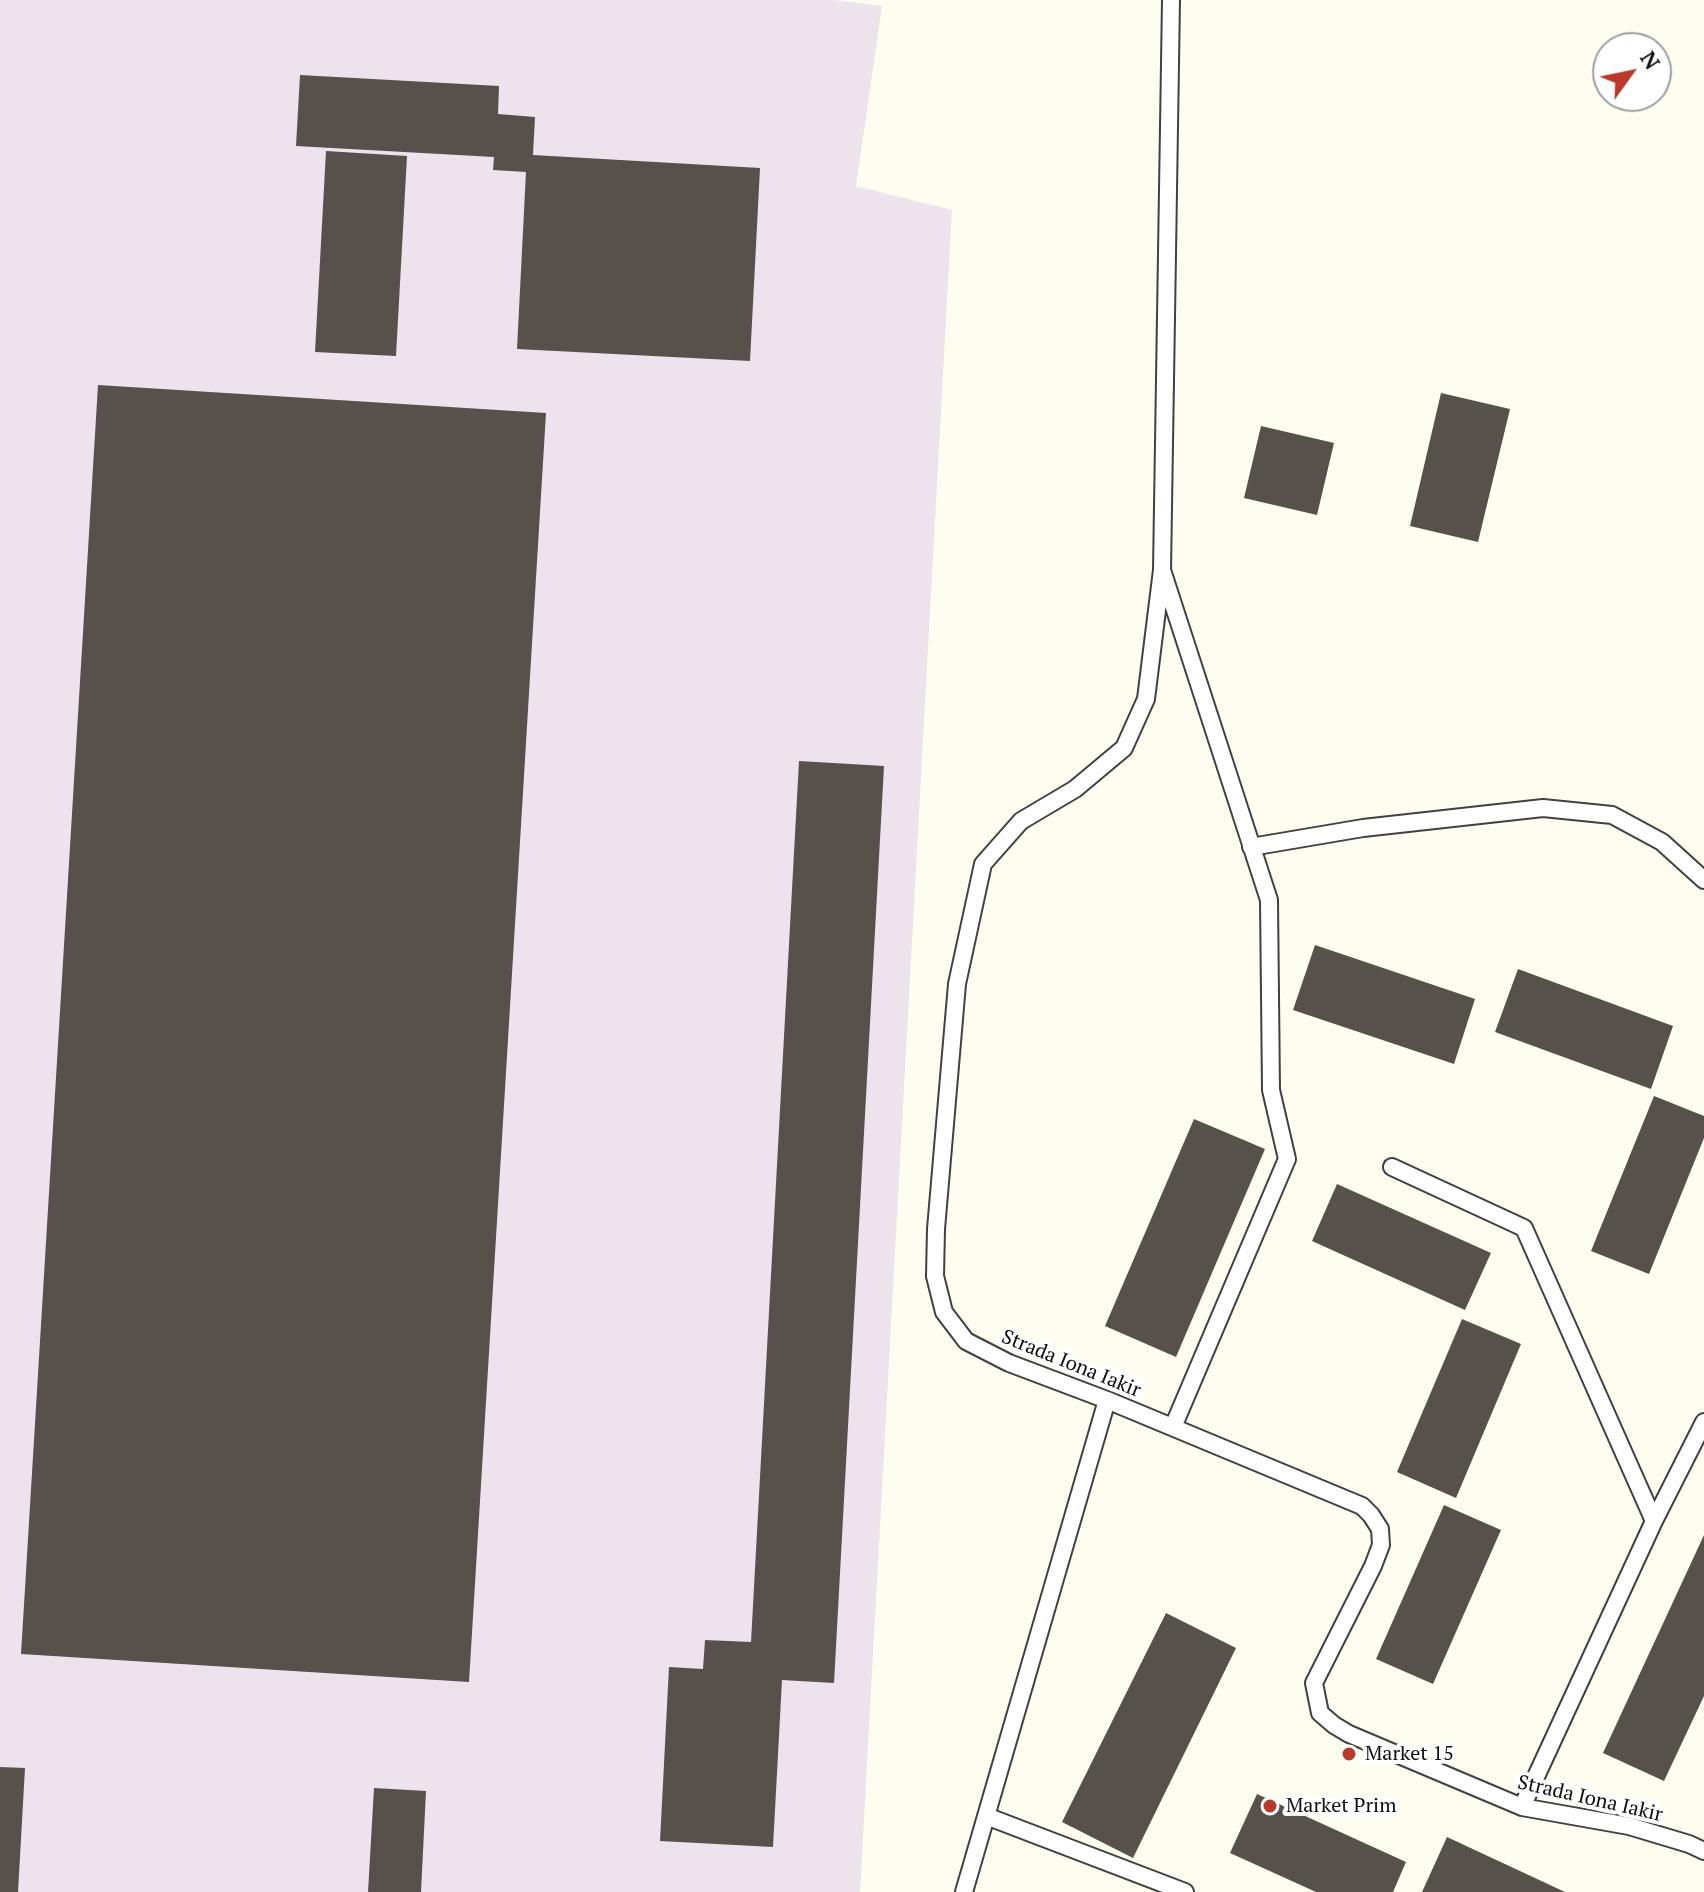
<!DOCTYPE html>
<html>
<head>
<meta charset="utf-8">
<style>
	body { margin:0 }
	#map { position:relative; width:1704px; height:1892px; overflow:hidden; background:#fefef0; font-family:"PT Serif",serif }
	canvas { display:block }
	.north { position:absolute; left:1592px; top:32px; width:80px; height:80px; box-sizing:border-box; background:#fff; border:2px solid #9f9f9f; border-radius:50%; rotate:57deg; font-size:22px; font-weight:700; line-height:32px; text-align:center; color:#0e0e0e }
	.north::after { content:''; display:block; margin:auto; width:28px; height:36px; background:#b9392b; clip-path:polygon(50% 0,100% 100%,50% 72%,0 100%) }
</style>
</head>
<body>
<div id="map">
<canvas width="1704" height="1892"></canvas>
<div class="north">N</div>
</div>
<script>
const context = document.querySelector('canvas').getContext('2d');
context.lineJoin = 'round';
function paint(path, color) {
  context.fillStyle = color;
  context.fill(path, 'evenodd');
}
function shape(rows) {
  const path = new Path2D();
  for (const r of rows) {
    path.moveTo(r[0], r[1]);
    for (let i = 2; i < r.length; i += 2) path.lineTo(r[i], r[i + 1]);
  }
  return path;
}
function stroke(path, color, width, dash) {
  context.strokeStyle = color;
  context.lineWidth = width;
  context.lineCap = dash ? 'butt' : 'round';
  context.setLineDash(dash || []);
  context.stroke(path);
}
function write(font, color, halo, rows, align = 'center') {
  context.font = font + ' "PT Serif",serif';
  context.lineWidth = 8;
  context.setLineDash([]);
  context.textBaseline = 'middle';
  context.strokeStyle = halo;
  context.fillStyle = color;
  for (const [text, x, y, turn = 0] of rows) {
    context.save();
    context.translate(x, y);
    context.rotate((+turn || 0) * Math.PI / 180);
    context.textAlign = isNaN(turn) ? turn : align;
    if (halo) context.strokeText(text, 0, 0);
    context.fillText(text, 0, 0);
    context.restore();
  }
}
paint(shape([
	[0,0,833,0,882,6,856,186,952,210,860,1892,0,1892]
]), '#ece3ec');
paint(shape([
	[300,75,499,86,498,114,535,117,533,155,760,168,750,361,517,349,526,172,493,170,494,157,296,146],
	[326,151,407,156,396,356,315,352],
	[98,385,546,413,469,1682,21,1654],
	[1441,393,1510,409,1478,542,1410,526],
	[1261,426,1334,443,1317,515,1244,498],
	[799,761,884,766,834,1683,782,1680,773,1847,660,1841,669,1667,703,1669,705,1640,751,1642],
	[1315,945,1475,999,1454,1064,1293,1010],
	[1518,969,1673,1026,1651,1089,1495,1032],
	[1654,1096,1704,1116,1704,1138,1649,1274,1591,1251],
	[1194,1119,1265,1149,1176,1357,1105,1326],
	[1337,1184,1491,1253,1465,1310,1312,1241],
	[1462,1319,1521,1344,1456,1498,1397,1472],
	[1444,1505,1501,1530,1433,1684,1376,1659],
	[1704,1535,1704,1696,1664,1781,1603,1753],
	[1166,1613,1236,1648,1133,1858,1062,1822],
	[0,1767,25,1768,18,1892,0,1892],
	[374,1788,426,1791,421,1892,368,1892],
	[1257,1794,1406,1862,1393,1892,1316,1892,1230,1853],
	[1447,1837,1565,1892,1422,1892]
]), '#56514b');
const service = shape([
	[1171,0,1162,570,1269,900,1271,1090,1287,1159,1173,1427],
	[1162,570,1146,699,1124,748,1075,789,1021,821,983,864,957,984,936,1229,935,1276,944,1312,966,1341,1009,1363,1107,1400,1362,1506,1371,1515,1380,1529,1381,1545,1373,1566,1314,1683,1320,1713,1334,1725,1349,1734,1522,1807,1629,1826,1689,1844,1704,1851],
	[1251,847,1363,828,1543,808,1612,815,1662,842,1704,880],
	[1392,1167,1524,1228,1654,1521],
	[1522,1807,1654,1521,1704,1422],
	[986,1816,1185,1892],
	[964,1892,1107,1400]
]);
stroke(service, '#414141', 20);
stroke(service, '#fff', 16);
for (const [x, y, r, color] of [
	[1349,1754,8,"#b9392b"],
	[1270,1806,8,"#b9392b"]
]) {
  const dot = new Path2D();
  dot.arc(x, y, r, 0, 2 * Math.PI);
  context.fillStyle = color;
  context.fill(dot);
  stroke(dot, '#fff', 3);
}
write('20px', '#0e0e0e', '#fff', [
	["Strada Iona Iakir",1071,1364,22],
	["Strada Iona Iakir",1590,1799,13]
]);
write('20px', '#0e0e0e', '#fff', [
	["Market 15",1365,1754],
	["Market Prim",1286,1806]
], 'left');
</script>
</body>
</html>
